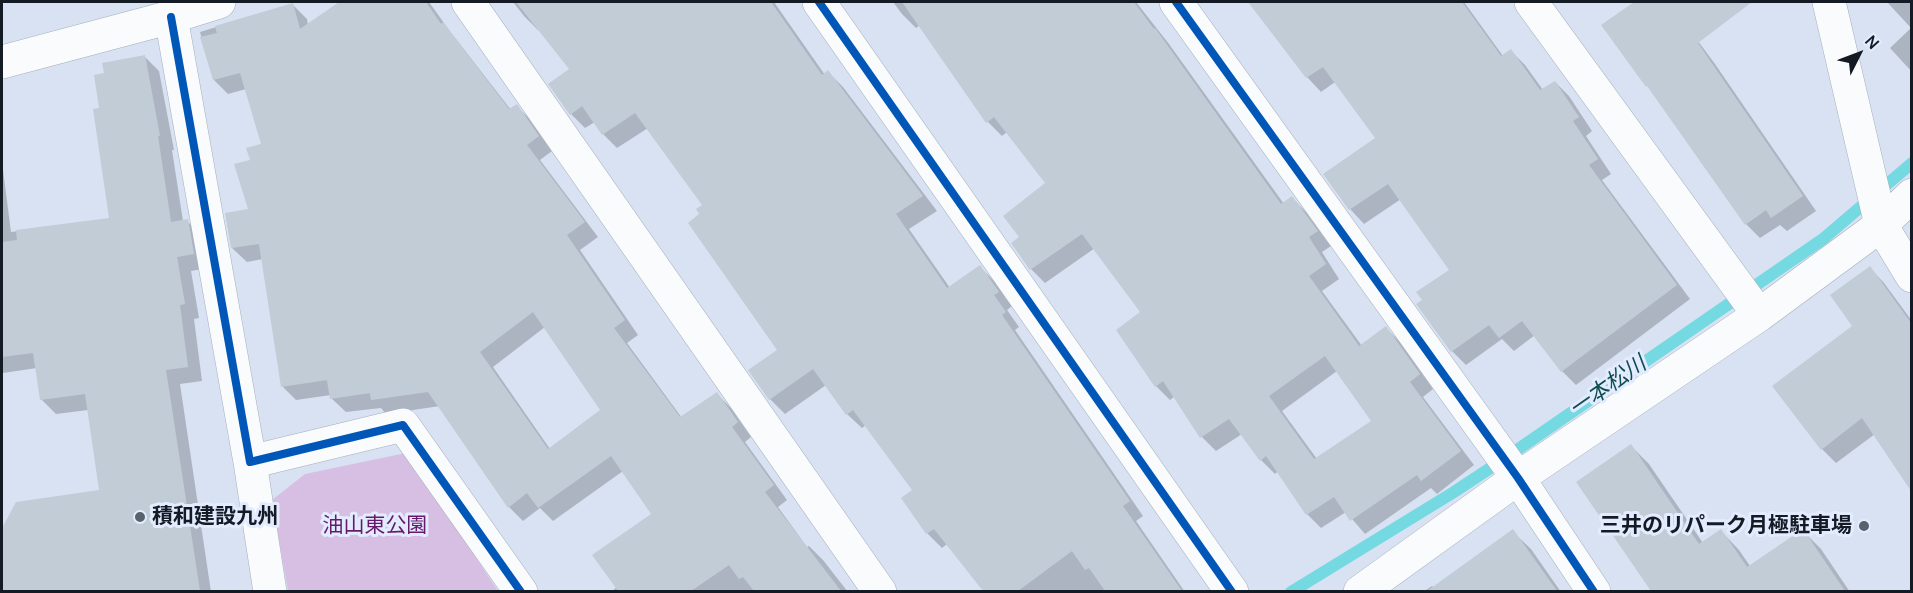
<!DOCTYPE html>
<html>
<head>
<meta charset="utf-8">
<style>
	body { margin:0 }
	#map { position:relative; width:1913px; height:593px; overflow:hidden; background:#d8e2f2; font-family:Manrope,sans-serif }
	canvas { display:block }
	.frame { position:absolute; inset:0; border:3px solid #151b25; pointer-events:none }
	.north { position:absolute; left:1829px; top:24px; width:60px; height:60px; -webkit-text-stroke:4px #e2ecfe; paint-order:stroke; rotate:48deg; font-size:16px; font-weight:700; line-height:24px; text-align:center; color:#151b25 }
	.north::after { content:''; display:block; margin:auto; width:21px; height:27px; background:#151b25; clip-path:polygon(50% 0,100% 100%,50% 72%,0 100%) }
</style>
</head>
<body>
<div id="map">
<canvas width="1913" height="593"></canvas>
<div class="frame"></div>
<div class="north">N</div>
</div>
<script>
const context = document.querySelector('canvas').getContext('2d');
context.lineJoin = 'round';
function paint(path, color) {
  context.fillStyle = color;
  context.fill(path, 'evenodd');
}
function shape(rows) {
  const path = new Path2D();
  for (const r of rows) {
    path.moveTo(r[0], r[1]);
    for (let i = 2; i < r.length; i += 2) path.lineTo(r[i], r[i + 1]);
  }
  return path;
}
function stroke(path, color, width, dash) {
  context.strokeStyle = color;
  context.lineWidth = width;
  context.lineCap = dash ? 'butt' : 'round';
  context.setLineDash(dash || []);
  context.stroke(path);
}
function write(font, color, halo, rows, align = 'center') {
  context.font = font + ' Manrope,"Noto Sans JP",sans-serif';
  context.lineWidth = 6;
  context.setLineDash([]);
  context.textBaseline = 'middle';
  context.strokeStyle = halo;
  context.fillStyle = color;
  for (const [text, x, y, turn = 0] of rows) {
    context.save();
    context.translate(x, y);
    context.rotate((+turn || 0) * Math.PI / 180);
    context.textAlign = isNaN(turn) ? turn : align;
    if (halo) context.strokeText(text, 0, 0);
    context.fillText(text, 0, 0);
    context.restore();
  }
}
paint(shape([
	[406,453,498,591,288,591,272,500,305,474]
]), '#d6bfe2');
paint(shape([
	[342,2,387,2,390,6,397,2,429,2,449,30,511,110,516,106,531,120,552,151,540,160,598,237,580,250,638,335,627,343,682,418,717,394,731,408,751,437,745,442,787,500,778,507,807,547,809,546,823,560,848,592,611,592,617,587,653,514,623,471,553,521,540,508,523,521,509,507,440,406,386,414,381,408,346,412,331,398,331,395,296,400,282,386,263,259,247,262,232,248,250,210,252,161,263,145,246,89,228,94,214,80,200,32,292,4,307,19,308,25],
	[545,327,602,410,550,449,493,367],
	[513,2,774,2,825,75,828,72,843,87,937,211,909,229,950,288,980,267,994,281,1012,306,1007,310,1019,327,1015,330,1143,516,1136,521,1185,592,984,592,954,550,947,544,942,548,927,533,903,498,914,490,866,425,862,428,847,414,826,385,785,414,770,399,750,371,779,351,701,214,704,205,648,128,617,148,603,134,595,122,585,128,571,114,571,70,539,29,538,30,524,16],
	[893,2,1136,2,1169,44,1284,204,1292,198,1306,212,1331,246,1322,252,1339,279,1322,291,1362,346,1386,328,1400,342,1433,389,1423,397,1474,465,1437,494,1431,488,1365,534,1346,512,1321,528,1307,514,1278,471,1275,474,1261,460,1242,434,1216,451,1202,437,1175,396,1170,400,1156,386,1142,312,1095,248,1045,283,1031,269,1021,237,1047,183,1007,132,1002,136,988,122,920,25,916,28,902,14],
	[1337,371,1374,421,1317,459,1282,411],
	[1250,2,1464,2,1503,56,1511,51,1525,65,1543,90,1555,82,1569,96,1592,131,1586,136,1611,174,1602,180,1690,299,1576,385,1562,371,1535,335,1514,351,1502,339,1466,365,1452,351,1418,305,1451,270,1401,199,1364,224,1350,209,1325,175,1377,138,1335,82,1321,92,1307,77],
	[1636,2,1669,2,1715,64,1816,211,1787,231,1780,225,1760,238,1746,224,1654,93,1603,25],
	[1887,2,1912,2,1912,72,1890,48,1911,28],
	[145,57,159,71,174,150,172,150,183,221,187,221,202,236,208,268,191,271,199,318,194,319,202,381,180,384,211,592,5,592,2,561,2,531,17,503,101,492,88,410,56,414,41,399,37,368,3,373,2,371,2,162,11,232,111,219,101,109,106,74],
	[1870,268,1884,283,1912,321,1912,489,1875,434,1836,463,1822,449],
	[1631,446,1649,464,1703,543,1721,531,1739,550,1750,566,1802,530,1821,549,1850,592,1652,592,1578,482],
	[1512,531,1531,549,1561,592,1423,592,1432,586,1434,588]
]), '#0003');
stroke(shape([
	[1291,592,1454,492,1501,461,1823,239,1912,163]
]), '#74d9e1', 12);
paint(shape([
	[339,2,426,2,441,24,443,22,509,109,517,104,539,136,527,145,585,222,567,235,625,320,614,328,680,417,717,392,738,422,732,427,774,485,765,492,841,591,754,591,743,577,739,579,729,565,691,591,618,591,592,555,651,514,611,456,538,508,527,493,508,508,428,392,371,400,370,393,330,399,327,380,281,387,259,244,231,248,225,213,248,209,234,164,250,160,246,148,261,144,240,73,213,80,200,37,217,33,215,26,293,3,300,29],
	[533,312,600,410,548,449,480,352],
	[516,2,771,2,822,75,828,70,923,196,896,214,947,288,980,265,999,292,994,295,1006,312,1002,315,1130,501,1123,506,1182,591,1105,591,1089,568,1085,570,1072,551,1018,591,983,591,934,529,926,534,901,498,912,490,853,410,846,415,813,369,769,400,748,370,777,350,688,223,699,214,696,209,702,205,635,113,602,135,582,106,570,115,548,84,569,69],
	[902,2,1134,2,1154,29,1155,28,1281,204,1292,196,1318,231,1309,237,1326,264,1309,276,1359,346,1386,326,1420,374,1410,382,1461,451,1421,481,1417,475,1350,521,1334,497,1306,515,1266,456,1260,461,1229,419,1200,438,1163,381,1155,387,1116,330,1140,312,1082,234,1030,270,1011,243,1019,237,1003,216,1045,183,994,117,986,123],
	[1325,356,1371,421,1314,459,1269,396],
	[1248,2,1462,2,1501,56,1511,49,1540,90,1555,81,1579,117,1573,121,1598,159,1589,165,1677,285,1561,372,1522,321,1499,338,1489,325,1451,352,1416,304,1422,300,1416,292,1449,270,1388,184,1349,210,1323,174,1375,138,1323,67,1306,78],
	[1634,2,1752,2,1698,43,1803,196,1771,218,1766,210,1745,225,1647,86,1646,87,1601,25],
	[145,55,160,136,158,136,171,222,188,219,194,254,177,257,185,304,180,305,188,367,166,370,200,591,2,591,2,528,16,502,99,490,85,394,40,400,33,353,2,357,2,242,17,240,16,230,109,218,93,109,99,108,94,75,104,73,102,63],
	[1870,266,1911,323,1911,491,1862,418,1821,450,1772,386,1852,326,1830,295],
	[1631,444,1699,544,1721,529,1747,567,1803,529,1845,591,1651,591,1576,482],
	[1513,529,1557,591,1427,591]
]), '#c2ccd7');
const street = shape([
	[468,2,880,592],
	[819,2,1232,592],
	[1176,2,1518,478,1594,592],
	[1531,2,1759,315],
	[1829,2,1881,225,1912,276],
	[171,17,250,462,403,425,521,592],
	[2,62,171,17,219,2],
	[250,462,270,592],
	[1360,592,1518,478,1759,315,1881,225,1912,195]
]);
stroke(street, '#a5adb9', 34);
stroke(street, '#f9fbfd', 33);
stroke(shape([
	[819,2,1232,592],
	[1176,2,1518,478,1594,592],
	[171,17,250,462,403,425,521,592]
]), '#0057b8', 8);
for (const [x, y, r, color] of [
	[140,517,6,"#59616d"],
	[1864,526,6,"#59616d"]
]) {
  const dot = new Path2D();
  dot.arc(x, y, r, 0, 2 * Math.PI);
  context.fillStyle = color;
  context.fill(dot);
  stroke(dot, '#e2ecfe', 2);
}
write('bold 21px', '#151b25', '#e2ecfe', [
	["積和建設九州",152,517],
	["三井のリパーク月極駐車場",1852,526,"right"]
], 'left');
write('21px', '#671a6c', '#e2ecfe', [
	["油山東公園",375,526]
]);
write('italic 22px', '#114e50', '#e2ecfe', [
	["一本松川",1608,387,-35]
]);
</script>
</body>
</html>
